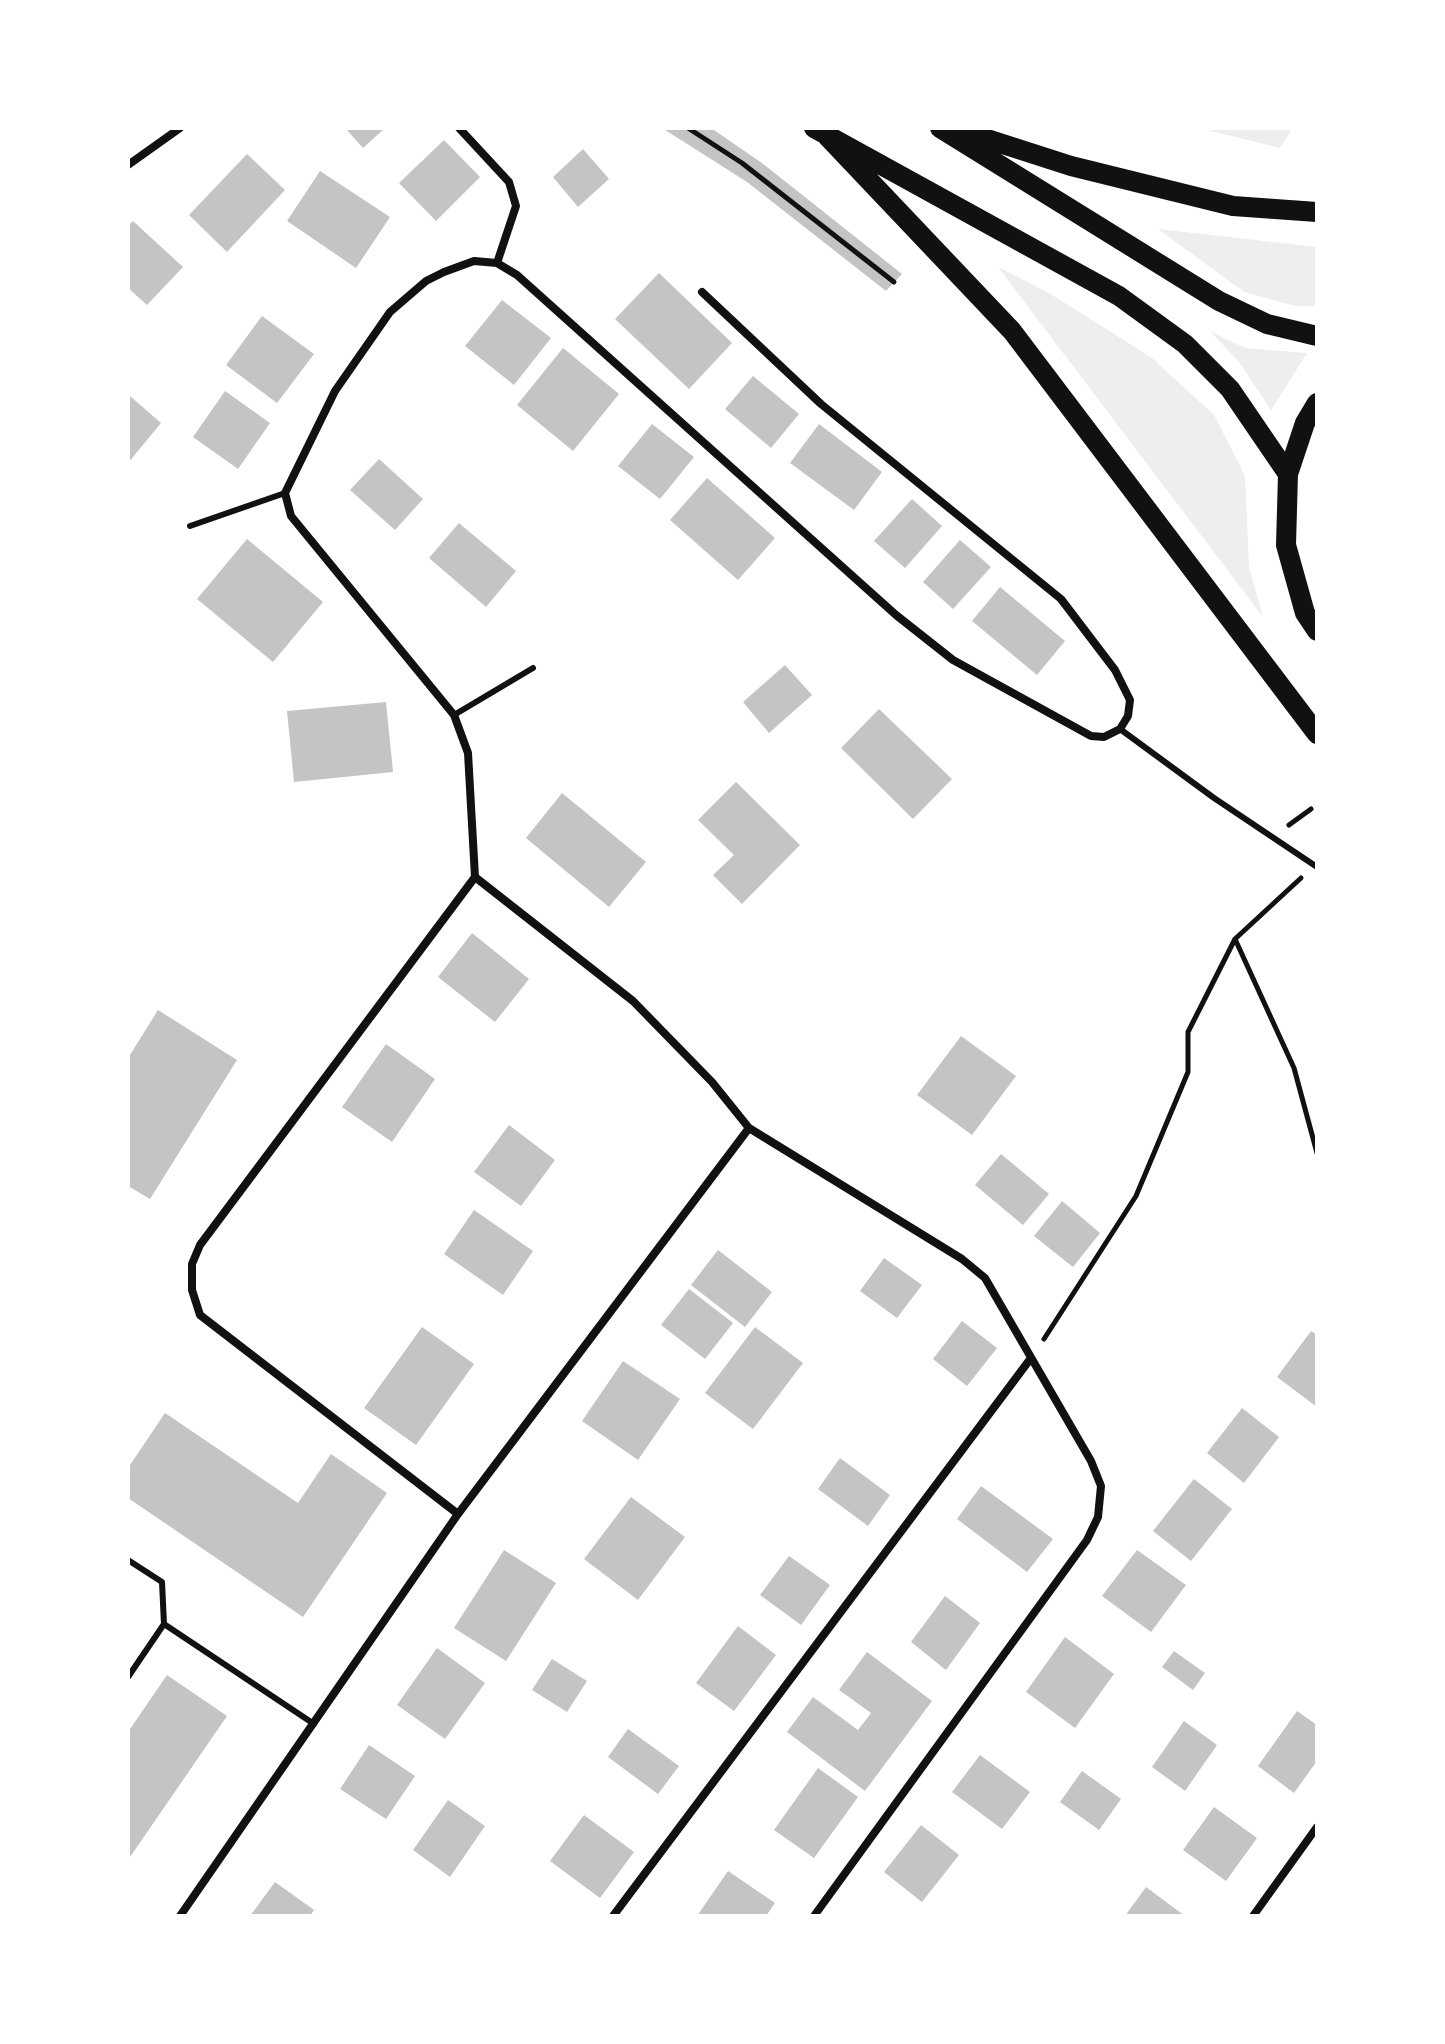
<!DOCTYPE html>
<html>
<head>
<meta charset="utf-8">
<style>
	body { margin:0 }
	#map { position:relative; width:1445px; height:2044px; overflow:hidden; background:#fff; font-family:"Fira Sans",sans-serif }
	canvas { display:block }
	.frame { position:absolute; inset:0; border:130px solid #fff; pointer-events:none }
</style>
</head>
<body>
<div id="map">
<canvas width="1445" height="2044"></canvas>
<div class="frame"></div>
</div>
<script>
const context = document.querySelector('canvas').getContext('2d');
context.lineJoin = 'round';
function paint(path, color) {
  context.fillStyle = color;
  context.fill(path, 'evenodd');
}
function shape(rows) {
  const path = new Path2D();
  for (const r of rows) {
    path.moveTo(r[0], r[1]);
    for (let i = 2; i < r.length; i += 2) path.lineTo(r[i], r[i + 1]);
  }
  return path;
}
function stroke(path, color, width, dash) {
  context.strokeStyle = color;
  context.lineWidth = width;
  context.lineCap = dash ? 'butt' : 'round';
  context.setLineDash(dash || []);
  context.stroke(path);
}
paint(shape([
	[1199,128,1293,128,1280,148],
	[1158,229,1317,247,1317,306,1295,306,1244,292],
	[998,267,1049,293,1152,358,1214,415,1245,476,1249,567,1263,617],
	[1210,331,1245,348,1307,353,1271,410,1239,362]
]), '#eee');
paint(shape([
	[345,128,385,128,363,148],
	[662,128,711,128,762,163,902,274,886,291,747,182],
	[444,140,480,177,436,221,399,183],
	[583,149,609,179,578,207,553,177],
	[247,154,285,190,227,252,189,215],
	[320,171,390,217,356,268,287,221],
	[133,221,183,267,147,305,128,288,128,226],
	[659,273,732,343,689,389,615,319],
	[502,300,551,338,514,385,465,346],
	[262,316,314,354,277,403,226,365],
	[563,348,619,394,573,451,517,405],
	[753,376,799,414,771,448,725,409],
	[225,391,270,423,238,469,193,437],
	[130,396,161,423,128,463,128,399],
	[652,424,694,457,660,499,618,466],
	[819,424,882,472,854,510,790,463],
	[379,459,423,499,395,530,350,490],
	[707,478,775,538,738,580,670,520],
	[912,499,942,526,905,568,874,541],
	[459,523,516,571,486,607,429,558],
	[247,539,323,602,273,662,197,599],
	[960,540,991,567,953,609,923,582],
	[1000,587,1065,641,1037,675,972,621],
	[785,665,812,695,769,733,743,702],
	[386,702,393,772,294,782,287,711],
	[879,709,952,779,913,819,841,748],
	[736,782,800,845,742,904,713,875,734,855,698,820],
	[562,793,646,862,609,907,526,838],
	[472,933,529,979,495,1022,438,977],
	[158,1010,237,1060,150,1199,128,1186,128,1058],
	[961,1036,1016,1076,972,1135,917,1095],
	[386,1044,435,1079,392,1142,342,1107],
	[509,1125,555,1160,521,1206,474,1172],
	[1001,1154,1049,1194,1023,1225,975,1185],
	[1062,1201,1100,1233,1073,1267,1034,1236],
	[474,1210,533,1251,503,1295,444,1254],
	[718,1250,772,1292,745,1327,691,1285],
	[884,1258,922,1285,897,1318,860,1291],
	[689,1289,733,1323,705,1359,661,1325],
	[962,1321,997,1348,967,1386,933,1359],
	[422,1327,474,1364,416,1445,364,1408],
	[755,1327,803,1363,753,1429,705,1393],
	[1311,1331,1317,1335,1317,1407,1277,1377],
	[623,1361,680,1399,638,1460,582,1421],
	[1242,1408,1279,1437,1244,1483,1207,1453],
	[165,1413,298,1503,331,1454,387,1493,303,1617,128,1498,128,1468],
	[840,1458,890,1495,868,1526,818,1489],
	[1194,1479,1232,1509,1191,1561,1153,1531],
	[981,1486,1053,1539,1027,1572,957,1519],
	[631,1497,685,1537,638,1600,584,1559],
	[504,1550,556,1583,506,1661,454,1628],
	[1137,1550,1186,1585,1151,1632,1102,1596],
	[789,1556,830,1585,801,1625,760,1595],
	[945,1596,980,1623,946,1670,911,1642],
	[738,1626,776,1655,734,1711,696,1683],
	[1065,1637,1114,1674,1075,1728,1026,1692],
	[437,1648,485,1683,445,1739,397,1705],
	[1174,1651,1205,1673,1193,1690,1162,1667],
	[867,1652,932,1701,865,1791,787,1732,813,1697,858,1730,871,1713,839,1690],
	[552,1659,587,1681,567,1712,532,1690],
	[167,1675,227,1716,128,1860,128,1732],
	[1297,1711,1317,1725,1317,1761,1294,1793,1258,1766],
	[1184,1721,1217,1745,1185,1791,1152,1767],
	[628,1729,679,1766,658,1794,608,1757],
	[369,1745,415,1776,386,1819,340,1789],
	[980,1755,1030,1792,1002,1829,952,1792],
	[818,1768,858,1797,814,1858,774,1830],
	[1082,1771,1121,1799,1099,1830,1060,1802],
	[448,1800,485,1826,450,1877,413,1850],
	[1214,1807,1257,1838,1226,1881,1183,1850],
	[584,1815,634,1852,600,1898,550,1861],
	[921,1825,959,1855,922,1902,884,1872],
	[728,1871,775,1903,766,1916,697,1916],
	[275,1882,314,1910,310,1916,250,1916],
	[1146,1887,1185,1916,1125,1916]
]), '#c4c4c4');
stroke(shape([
	[688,128,742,163,894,282],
	[1289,825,1311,809],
	[1235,939,1294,1068,1317,1153],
	[1044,1339,1136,1196,1188,1072,1188,1032,1235,939,1301,878]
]), '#111', 5);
stroke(shape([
	[190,526,285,493],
	[454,715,533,668],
	[1120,729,1214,798,1317,867],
	[128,1560,162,1582,164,1624,128,1677],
	[164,1624,314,1724]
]), '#111', 6);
stroke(shape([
	[459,128,509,182,516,206,497,263],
	[128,165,180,128],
	[702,292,821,404,1061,599,1115,670,1130,700,1128,716,1120,729,1104,737,1091,736,953,660,896,615,517,275,497,263,474,261,444,272,426,281,390,312,335,391,285,493,291,516,454,715,468,753,475,877,633,1001,712,1082,749,1128,962,1259,985,1278,1091,1461,1101,1486,1098,1517,1087,1540,814,1916],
	[458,1514,200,1315,192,1290,192,1264,200,1245,475,877],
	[180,1916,458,1514,749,1128],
	[613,1916,1031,1358],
	[1253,1916,1317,1827]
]), '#111', 8);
stroke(shape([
	[814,128,1119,296,1185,344,1230,389,1288,474],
	[940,128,1219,301,1267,324,1317,336],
	[956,129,1071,166,1233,206,1317,212],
	[827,136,1012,331,1317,734],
	[1317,403,1305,423,1288,474,1286,545,1305,613,1317,631]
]), '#111', 20);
</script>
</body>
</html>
